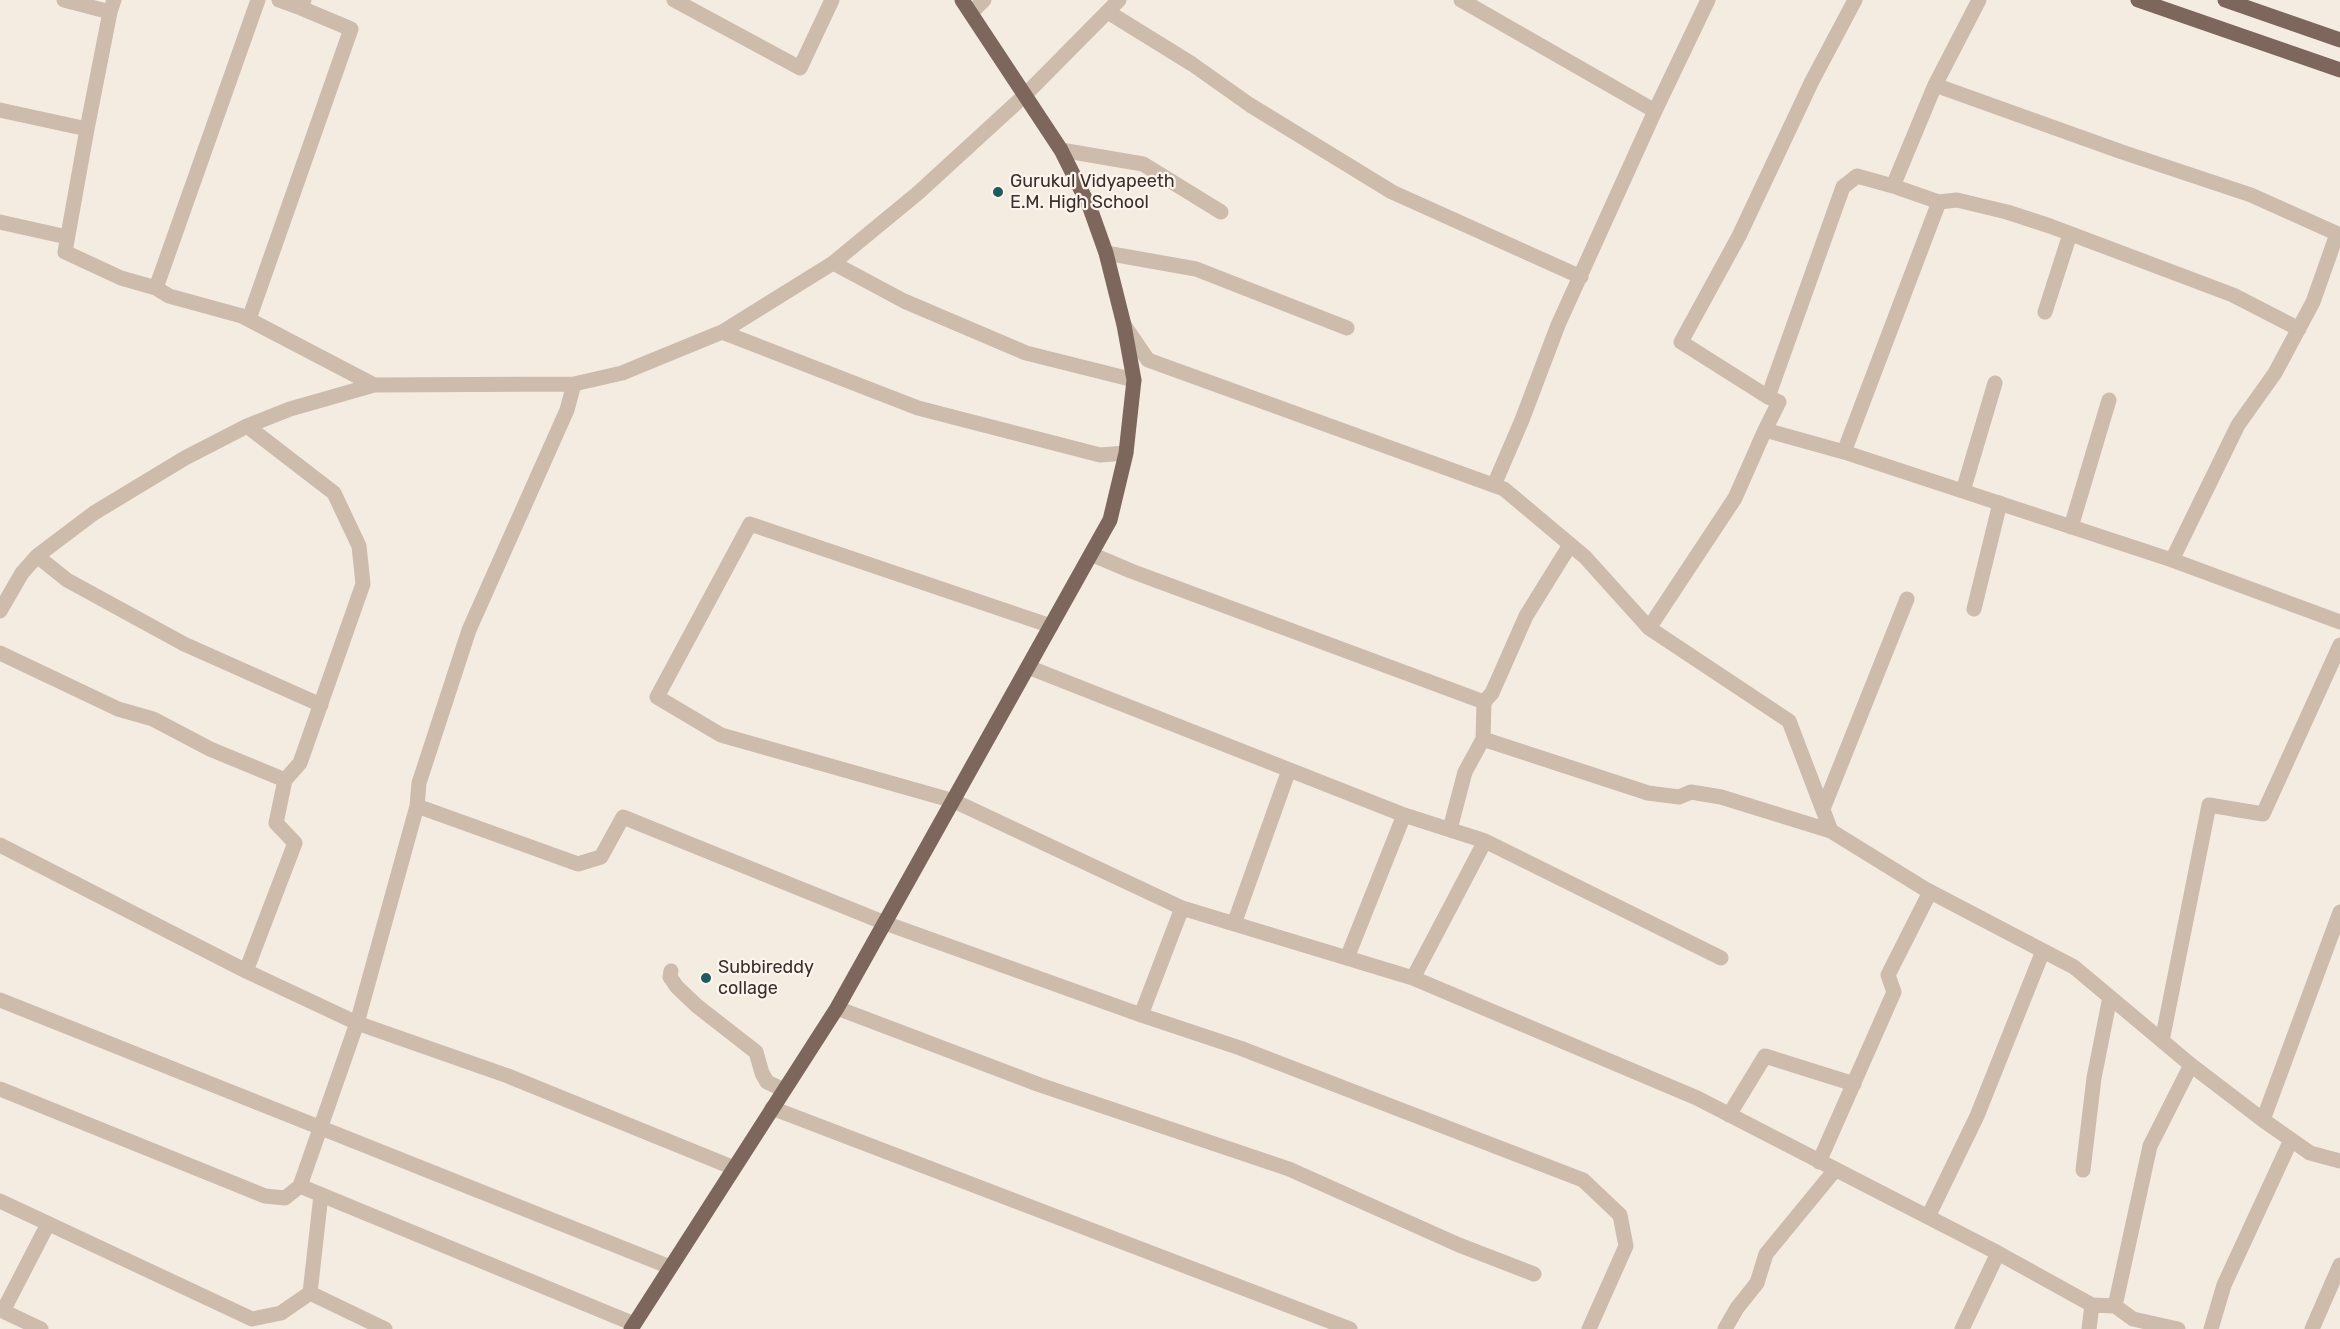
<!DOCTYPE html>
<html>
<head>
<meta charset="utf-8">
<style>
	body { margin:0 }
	canvas { display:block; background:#f4ebe1 }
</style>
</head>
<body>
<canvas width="2340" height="1329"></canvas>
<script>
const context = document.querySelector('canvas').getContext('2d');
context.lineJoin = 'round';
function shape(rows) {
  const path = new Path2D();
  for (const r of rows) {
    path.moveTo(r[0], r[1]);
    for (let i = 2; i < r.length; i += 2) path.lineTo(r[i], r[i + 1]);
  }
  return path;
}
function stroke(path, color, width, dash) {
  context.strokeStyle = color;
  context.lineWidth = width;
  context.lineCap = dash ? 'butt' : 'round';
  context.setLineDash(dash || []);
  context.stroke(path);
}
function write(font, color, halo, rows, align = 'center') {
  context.font = font + ' Rubik,sans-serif';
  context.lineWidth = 4.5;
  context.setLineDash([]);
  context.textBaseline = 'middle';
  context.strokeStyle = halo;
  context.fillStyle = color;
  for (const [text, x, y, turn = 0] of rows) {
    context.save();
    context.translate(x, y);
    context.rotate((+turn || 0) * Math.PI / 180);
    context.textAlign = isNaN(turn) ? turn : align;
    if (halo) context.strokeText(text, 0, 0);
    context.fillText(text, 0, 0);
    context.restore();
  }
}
stroke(shape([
	[64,0,110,12],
	[114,0,110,12,87,129,65,252,121,278,156,288,169,296,242,316,374,385],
	[279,0,301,8,304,0],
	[674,0,800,68,832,0],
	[1461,0,1655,111],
	[1979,0,1935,85,2122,152,2251,195,2340,235],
	[1108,12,1192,64,1250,105,1392,192,1581,277],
	[971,13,984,0],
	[1935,85,1893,186,1939,202,1844,452,2172,560,2238,425,2275,373,2313,302,2337,234],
	[0,110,87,129],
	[1061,150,1143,164,1221,212],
	[1939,202,1957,200,2007,212,2050,226,2233,295,2299,329],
	[0,222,67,237],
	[1106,253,1196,269,1347,328],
	[833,263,904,301,1026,353,1134,380],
	[156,288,258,0],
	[2045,312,2070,234],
	[249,319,351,29,301,8],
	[1124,325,1148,360,1504,489,1585,557,1649,628,1789,721,1831,831,1925,889,2074,967,2191,1065,2263,1120,2310,1153,2340,1161],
	[722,332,918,408,1100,455,1126,453],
	[1768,397,1843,187,1857,176,1893,186],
	[1844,452,1765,430,1779,402,1768,397,1681,342,1739,236,1812,81,1855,0],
	[1494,485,1522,420,1558,325,1655,111,1708,0],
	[1963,491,1995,383],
	[2071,527,2109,400],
	[1091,554,1131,571,1484,702],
	[37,556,67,580,184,644,321,705],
	[2172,560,2340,622],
	[1974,609,2000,503],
	[0,611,22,573,37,556,94,513,185,458,247,426,290,409,374,385,574,384,622,373,722,332,833,263,918,193,1025,95,1119,0],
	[1051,626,750,524,657,697,721,735,954,801,1182,908,1413,978,1697,1098,1998,1253,1962,1329],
	[1649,628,1735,498,1765,430],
	[0,653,118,709,153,719,210,749,285,780],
	[1028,667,1404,815,1485,841,1721,958],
	[1483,739,1648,793,1679,797,1691,792,1721,797,1831,831],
	[417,806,578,864,601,857,623,817,885,923,1141,1015,1240,1048,1583,1180,1620,1215,1626,1246,1589,1329],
	[1823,809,1907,599],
	[1450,829,1465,772,1483,739,1484,702,1492,693,1526,616,1570,545],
	[0,845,246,971,357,1023,508,1076,734,1168],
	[1234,924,1289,770],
	[1347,958,1404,815],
	[246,971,295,843,276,823,285,780,300,763,363,584,359,546,334,493,247,426],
	[671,971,670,977,677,987,697,1006,756,1052,762,1073,767,1082,784,1090],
	[1413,978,1485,841],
	[0,1000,670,1267],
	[837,1008,1040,1085,1289,1169,1459,1245,1534,1274],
	[1141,1015,1182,908],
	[2162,1041,2209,805,2263,814,2340,645],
	[0,1089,265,1196,285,1198,300,1186,634,1324],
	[772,1108,1350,1329],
	[1729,1115,1765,1056,1854,1084],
	[2263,1120,2340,912],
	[1819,1162,1894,992,1888,975,1930,892],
	[2083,1170,2094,1078,2110,997],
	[300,1186,357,1023,417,806,419,783,469,630,567,410,574,384],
	[0,1201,252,1319,281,1313,310,1293,321,1195],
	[1928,1217,1977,1116,2043,951],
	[1998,1253,2092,1305,2115,1306,2133,1319,2178,1329],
	[310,1293,385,1329],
	[2115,1306,2150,1146,2191,1065],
	[41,1329,3,1311,48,1224],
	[1725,1329,1737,1308,1757,1283,1766,1254,1835,1170],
	[2089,1329,2092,1305],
	[2211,1329,2224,1285,2291,1140],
	[2312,1329,2340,1265]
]), '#cdbbac', 15);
stroke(shape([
	[2138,0,2340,70],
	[2225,0,2340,40],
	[631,1329,837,1008,1110,520,1126,453,1134,380,1124,325,1106,253,1090,208,1061,150,962,0]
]), '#7d675c', 15);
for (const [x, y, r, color] of [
	[998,192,6,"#1f5a5e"],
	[706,978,6,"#1f5a5e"]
]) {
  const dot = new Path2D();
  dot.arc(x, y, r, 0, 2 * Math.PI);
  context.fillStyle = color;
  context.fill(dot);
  stroke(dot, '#fbf5ee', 2);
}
write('18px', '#3b302b', '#fbf5ee', [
	["Gurukul Vidyapeeth",1010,182],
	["E.M. High School",1010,203],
	["Subbireddy",718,968],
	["collage",718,989]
], 'left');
</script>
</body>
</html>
